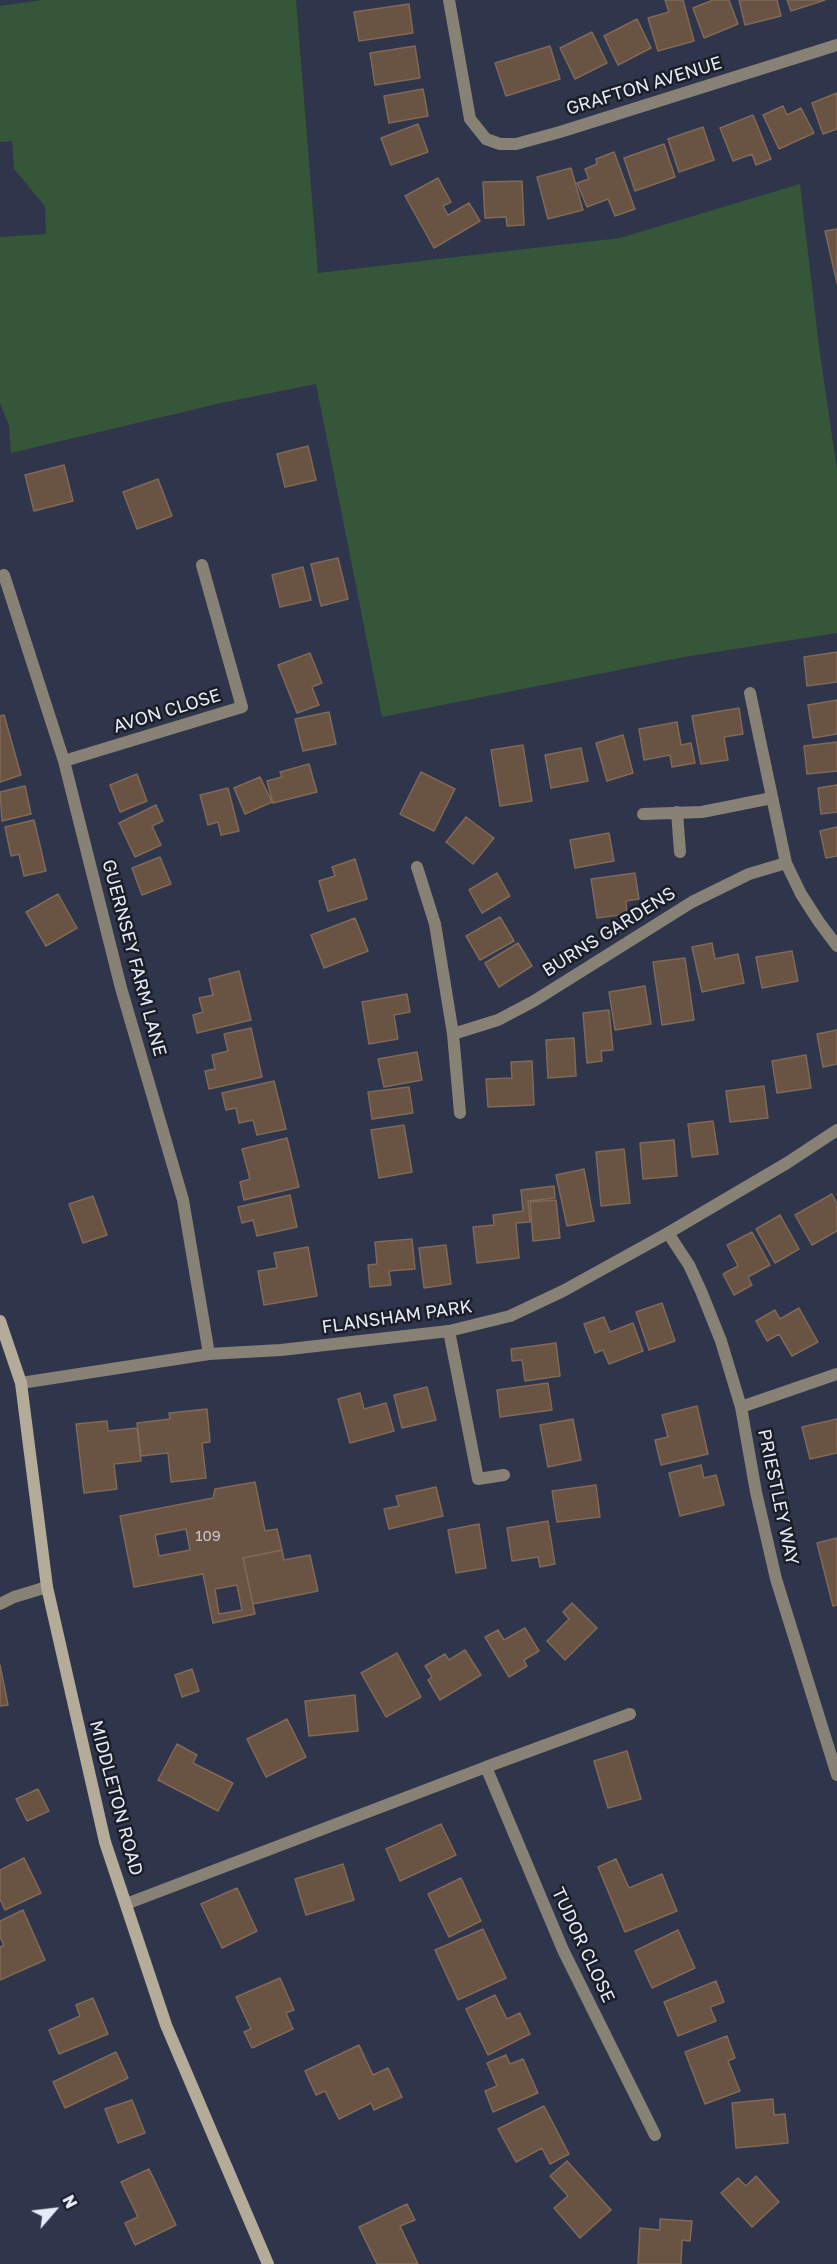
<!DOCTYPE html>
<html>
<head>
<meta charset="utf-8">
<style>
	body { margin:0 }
	#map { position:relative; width:837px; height:2264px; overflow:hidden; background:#2f354b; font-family:"Golos Text",sans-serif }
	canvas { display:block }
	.north { position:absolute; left:24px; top:2180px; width:60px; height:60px; -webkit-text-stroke:4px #1b1d27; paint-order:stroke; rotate:62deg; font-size:16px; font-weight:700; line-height:24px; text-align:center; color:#e6ebf9 }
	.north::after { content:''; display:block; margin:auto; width:21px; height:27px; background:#e6ebf9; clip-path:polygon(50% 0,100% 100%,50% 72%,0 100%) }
</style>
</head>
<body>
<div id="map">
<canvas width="837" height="2264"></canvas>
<div class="north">N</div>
</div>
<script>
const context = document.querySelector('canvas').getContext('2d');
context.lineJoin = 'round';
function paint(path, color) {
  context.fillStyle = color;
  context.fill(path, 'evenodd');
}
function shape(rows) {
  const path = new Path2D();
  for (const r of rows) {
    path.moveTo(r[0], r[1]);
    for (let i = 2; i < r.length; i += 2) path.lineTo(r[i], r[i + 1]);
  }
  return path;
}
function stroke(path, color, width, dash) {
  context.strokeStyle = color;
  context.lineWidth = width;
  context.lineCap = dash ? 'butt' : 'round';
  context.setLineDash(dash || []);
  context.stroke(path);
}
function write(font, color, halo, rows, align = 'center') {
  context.font = font + ' "Golos Text",sans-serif';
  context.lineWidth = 5;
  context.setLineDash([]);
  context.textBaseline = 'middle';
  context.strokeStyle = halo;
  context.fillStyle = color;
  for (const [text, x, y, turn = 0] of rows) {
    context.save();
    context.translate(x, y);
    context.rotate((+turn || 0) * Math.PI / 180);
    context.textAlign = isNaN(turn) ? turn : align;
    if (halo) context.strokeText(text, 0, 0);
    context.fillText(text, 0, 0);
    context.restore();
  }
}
paint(shape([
	[42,0,296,0,318,273,620,238,800,184,819,347,837,470,837,633,684,657,382,717,316,384,221,403,11,453,9,426,0,403,0,237,46,234,45,206,14,169,12,141,0,142,0,6]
]), '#355639');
const building = shape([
	[665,0,683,0,694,41,658,51,648,18,669,12,665,0],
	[713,0,729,0,738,24,704,38,693,8,713,0],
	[739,0,777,0,781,16,745,25,739,0],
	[787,0,825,0,791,11,787,0],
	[409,4,413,33,359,41,354,12,409,4],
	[637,19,651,48,618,65,604,36,637,19],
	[592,32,607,63,575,79,560,48,592,32],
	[415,46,420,78,375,85,370,53,415,46],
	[550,46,560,79,506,96,495,63,550,46],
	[423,89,428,116,389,123,384,96,423,89],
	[837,93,837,129,823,134,812,103,837,93],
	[783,106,787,115,801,108,814,133,779,149,763,115,783,106],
	[753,115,771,159,756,165,752,154,733,161,720,128,753,115],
	[418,124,428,152,391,165,381,138,418,124],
	[703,127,714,160,679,172,668,139,703,127],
	[664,144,675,177,635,191,624,158,664,144],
	[614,152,635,209,615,216,608,199,587,207,577,183,589,179,585,169,597,164,596,159,614,152],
	[571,168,583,210,548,219,537,177,571,168],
	[438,178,451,202,443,206,448,215,469,203,480,221,434,248,405,196,438,178],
	[522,181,524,225,507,226,506,217,485,218,483,182,522,181],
	[837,229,837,283,825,231,837,229],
	[308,446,316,480,285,487,277,454,308,446],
	[64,465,73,501,34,511,25,475,64,465],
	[158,479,172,516,137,529,123,492,158,479],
	[338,558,348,599,321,606,311,564,338,558],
	[303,567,311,600,280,607,272,575,303,567],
	[837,652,837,682,807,686,804,657,837,652],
	[310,653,322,683,312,687,319,705,297,713,278,665,310,653],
	[837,700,837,734,813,738,808,705,837,700],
	[739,708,743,734,724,737,728,760,701,764,692,716,739,708],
	[329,712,336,744,303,751,295,719,329,712],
	[4,715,21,775,0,782,0,716,4,715],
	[677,722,681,745,691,743,695,763,672,767,670,755,644,760,639,729,677,722],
	[623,735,633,773,607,781,596,743,623,735],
	[837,742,837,771,807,774,804,746,837,742],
	[523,745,532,801,500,806,491,750,523,745],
	[581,748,588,781,551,788,545,755,581,748],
	[309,764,317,792,273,803,267,781,282,777,280,772,309,764],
	[421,772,455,789,434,831,400,814,421,772],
	[137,774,147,801,120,812,110,785,137,774],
	[260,777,272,802,245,814,234,788,260,777],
	[837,785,837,812,821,814,818,788,837,785],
	[25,786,31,814,2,821,0,792,25,786],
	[228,788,239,831,221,835,218,822,208,825,200,795,228,788],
	[156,805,163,821,152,826,161,845,135,857,119,823,156,805],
	[466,817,494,838,473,864,446,842,466,817],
	[34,820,46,871,24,876,19,854,11,856,5,827,34,820],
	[837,827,837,856,826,858,820,831,837,827],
	[609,833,614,861,575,868,570,840,609,833],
	[160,857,171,884,142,895,132,868,160,857],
	[355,859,367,899,328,911,319,881,335,876,332,867,355,859],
	[497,873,510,896,482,913,469,890,497,873],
	[635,873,639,899,626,901,627,914,597,918,591,879,635,873],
	[58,894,77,928,46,946,26,912,58,894],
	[500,917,514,941,480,960,466,936,500,917],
	[355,918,368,951,324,968,311,935,355,918],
	[518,943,532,966,499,987,485,963,518,943],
	[712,943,715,959,738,954,744,983,702,992,692,947,712,943],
	[792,951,798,981,762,988,756,957,792,951],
	[685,958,694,1020,662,1025,653,962,685,958],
	[239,971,251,1020,197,1033,193,1015,203,1012,199,998,213,995,209,979,239,971],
	[645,986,651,1024,615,1030,609,992,645,986],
	[407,994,410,1012,394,1015,398,1039,369,1044,362,1002,407,994],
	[609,1010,613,1050,601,1051,602,1061,587,1063,583,1013,609,1010],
	[251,1028,262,1077,209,1089,205,1071,215,1069,212,1055,228,1051,224,1034,251,1028],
	[837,1030,837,1064,823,1067,817,1034,837,1030],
	[574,1038,576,1076,548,1078,546,1040,574,1038],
	[417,1052,422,1080,384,1087,378,1059,417,1052],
	[806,1055,811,1088,777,1093,772,1061,806,1055],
	[532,1061,534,1105,488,1107,486,1079,512,1078,511,1062,532,1061],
	[274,1081,286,1129,257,1135,253,1120,239,1123,236,1108,226,1110,222,1093,274,1081],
	[764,1086,768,1118,730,1122,726,1091,764,1086],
	[409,1087,413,1113,372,1119,368,1092,409,1087],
	[713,1121,718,1154,692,1157,688,1124,713,1121],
	[404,1125,412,1172,379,1178,371,1130,404,1125],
	[287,1138,299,1187,244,1200,240,1182,250,1179,242,1149,287,1138],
	[674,1140,677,1176,643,1179,640,1143,674,1140],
	[624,1149,630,1203,601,1206,596,1152,624,1149],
	[584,1169,594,1221,567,1226,556,1175,584,1169],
	[554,1186,555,1198,528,1201,530,1222,516,1223,519,1258,477,1263,473,1227,494,1225,493,1215,523,1211,521,1190,554,1186],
	[832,1194,837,1204,837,1231,812,1245,795,1215,832,1194],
	[290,1195,297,1227,257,1236,253,1220,242,1223,238,1207,290,1195],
	[93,1196,107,1235,83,1243,69,1204,93,1196],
	[556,1200,560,1238,533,1241,530,1202,556,1200],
	[780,1215,799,1249,775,1263,756,1229,780,1215],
	[752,1232,770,1265,748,1277,752,1285,734,1295,723,1274,738,1266,727,1245,752,1232],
	[412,1239,415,1269,389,1271,391,1285,370,1287,368,1265,377,1264,375,1242,412,1239],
	[446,1245,451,1284,424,1288,419,1248,446,1245],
	[308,1247,317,1296,264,1305,258,1271,277,1268,274,1253,308,1247],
	[662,1303,675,1341,649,1350,636,1312,662,1303],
	[799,1308,818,1342,792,1356,779,1334,767,1341,756,1321,775,1310,780,1319,799,1308],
	[604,1317,610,1332,633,1323,643,1351,609,1364,603,1350,595,1353,584,1324,604,1317],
	[556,1343,560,1376,525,1381,522,1360,512,1361,511,1349,556,1343],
	[548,1383,552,1410,500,1417,497,1390,548,1383],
	[427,1387,436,1420,402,1428,394,1395,427,1387],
	[360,1393,364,1409,386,1403,394,1431,350,1443,338,1399,360,1393],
	[697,1406,708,1454,661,1465,655,1440,668,1437,662,1415,697,1406],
	[207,1409,210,1442,202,1443,206,1478,171,1482,168,1453,141,1456,137,1423,170,1419,169,1413,207,1409],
	[573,1419,581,1460,548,1467,540,1425,573,1419],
	[837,1419,837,1453,810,1459,802,1427,837,1419],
	[107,1421,108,1431,137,1428,141,1461,114,1464,117,1489,84,1493,76,1424,107,1421],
	[701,1465,704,1478,716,1475,724,1505,680,1516,669,1473,701,1465],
	[255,1482,265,1531,277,1529,282,1550,243,1558,255,1614,213,1623,203,1574,134,1587,120,1516,213,1498,215,1489,255,1482],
	[186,1529,190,1550,159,1556,155,1535,186,1529],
	[237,1585,242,1610,219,1614,215,1589,237,1585],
	[596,1485,600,1517,557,1522,552,1491,596,1485],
	[436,1487,443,1516,389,1529,384,1509,399,1506,396,1496,436,1487],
	[548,1521,555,1564,540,1567,538,1557,512,1561,507,1528,548,1521],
	[479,1524,486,1568,456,1573,448,1530,479,1524],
	[837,1538,837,1605,833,1606,817,1543,837,1538],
	[282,1550,284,1560,310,1555,318,1591,253,1604,243,1558,282,1550],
	[572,1603,597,1628,565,1660,547,1641,569,1619,563,1612,572,1603],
	[525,1628,539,1651,524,1660,527,1666,509,1677,485,1637,498,1630,504,1640,525,1628],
	[465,1650,481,1675,440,1700,428,1680,432,1677,425,1666,445,1654,449,1660,465,1650],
	[397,1653,421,1697,386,1717,361,1673,397,1653],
	[0,1665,8,1705,0,1706,0,1665],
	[192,1669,199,1691,182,1697,175,1675,192,1669],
	[355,1695,358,1731,309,1736,305,1701,355,1695],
	[287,1719,306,1757,266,1777,247,1739,287,1719],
	[177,1744,197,1755,193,1763,233,1783,218,1811,158,1780,177,1744],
	[627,1751,641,1799,608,1808,594,1761,627,1751],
	[38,1789,49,1811,27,1821,16,1799,38,1789],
	[441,1824,456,1855,400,1881,386,1849,441,1824],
	[24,1858,41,1893,5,1910,0,1899,0,1870,24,1858],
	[616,1859,629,1888,662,1874,677,1911,625,1932,598,1867,616,1859],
	[343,1864,354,1900,306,1915,295,1879,343,1864],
	[461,1878,481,1921,449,1937,428,1894,461,1878],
	[237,1888,257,1931,222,1948,201,1904,237,1888],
	[23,1910,45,1960,0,1980,0,1947,4,1945,0,1937,0,1921,23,1910],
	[483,1929,506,1978,458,2000,435,1950,483,1929],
	[678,1930,695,1968,652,1988,635,1951,678,1930],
	[280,1978,294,2010,286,2013,293,2029,252,2048,244,2032,251,2029,236,1997,280,1978],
	[716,1981,724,2002,710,2007,716,2021,678,2036,664,2002,716,1981],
	[495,1995,507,2019,520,2013,530,2034,488,2055,466,2009,495,1995],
	[93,1998,108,2034,59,2054,49,2030,80,2016,76,2005,93,1998],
	[727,2036,735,2058,728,2061,740,2091,705,2104,685,2052,727,2036],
	[359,2045,373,2075,388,2068,402,2097,374,2110,371,2103,339,2119,325,2091,316,2095,305,2071,359,2045],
	[116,2052,128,2078,65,2108,53,2082,116,2052],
	[506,2055,510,2064,523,2059,538,2093,493,2112,485,2091,497,2086,487,2063,506,2055],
	[773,2099,774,2115,785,2114,788,2143,736,2148,732,2103,773,2099],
	[132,2100,145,2133,118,2143,105,2109,132,2100],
	[544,2106,569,2154,550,2164,542,2148,516,2162,498,2129,544,2106],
	[567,2161,611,2210,580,2238,554,2208,568,2196,550,2176,567,2161],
	[149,2169,176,2225,135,2245,125,2223,138,2217,121,2182,149,2169],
	[756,2176,779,2202,752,2227,721,2193,738,2178,746,2186,756,2176],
	[407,2204,415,2220,400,2226,418,2264,377,2264,359,2227,407,2204],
	[660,2219,692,2221,690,2241,682,2240,681,2264,638,2264,640,2228,660,2230,660,2219]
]);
paint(building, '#695342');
stroke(building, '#806957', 1.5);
stroke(shape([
	[449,0,470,119,486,139,500,144,516,144,560,132,837,45],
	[4,575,64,761,121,988,183,1200,209,1354],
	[750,693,786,863,801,894,819,922,837,946],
	[64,761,242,707,202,565],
	[677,812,680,852],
	[643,814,702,812,772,798],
	[417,867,435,924,453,1034,460,1113],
	[453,1034,498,1020,534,1001,692,902,749,874,786,863],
	[668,1233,689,1265,701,1291,721,1341,741,1407,756,1492,776,1579,837,1775],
	[449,1331,478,1479,504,1475],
	[741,1407,837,1374],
	[0,1604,14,1597,47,1587],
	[486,1767,630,1714],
	[126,1904,486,1767,563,1950,655,2135]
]), '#878176', 12);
stroke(shape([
	[21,1383,209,1354,281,1350,449,1331,510,1316,563,1291,668,1233,787,1163,837,1130]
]), '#878176', 12);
stroke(shape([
	[0,1321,21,1383,47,1587,105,1842,166,2025,268,2264]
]), '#b4ab99', 12);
write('15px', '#c7c5cb', null, [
	["109",208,1536]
]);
write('18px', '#e6ebf9', '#1b1d27', [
	["GRAFTON AVENUE",644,86,-17],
	["AVON CLOSE",167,711,-17],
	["BURNS GARDENS",609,932,-32],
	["GUERNSEY FARM LANE",134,958,75],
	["FLANSHAM PARK",397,1317,-8],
	["PRIESTLEY WAY",778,1497,78],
	["MIDDLETON ROAD",116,1798,75],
	["TUDOR CLOSE",583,1945,65]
]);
</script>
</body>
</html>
